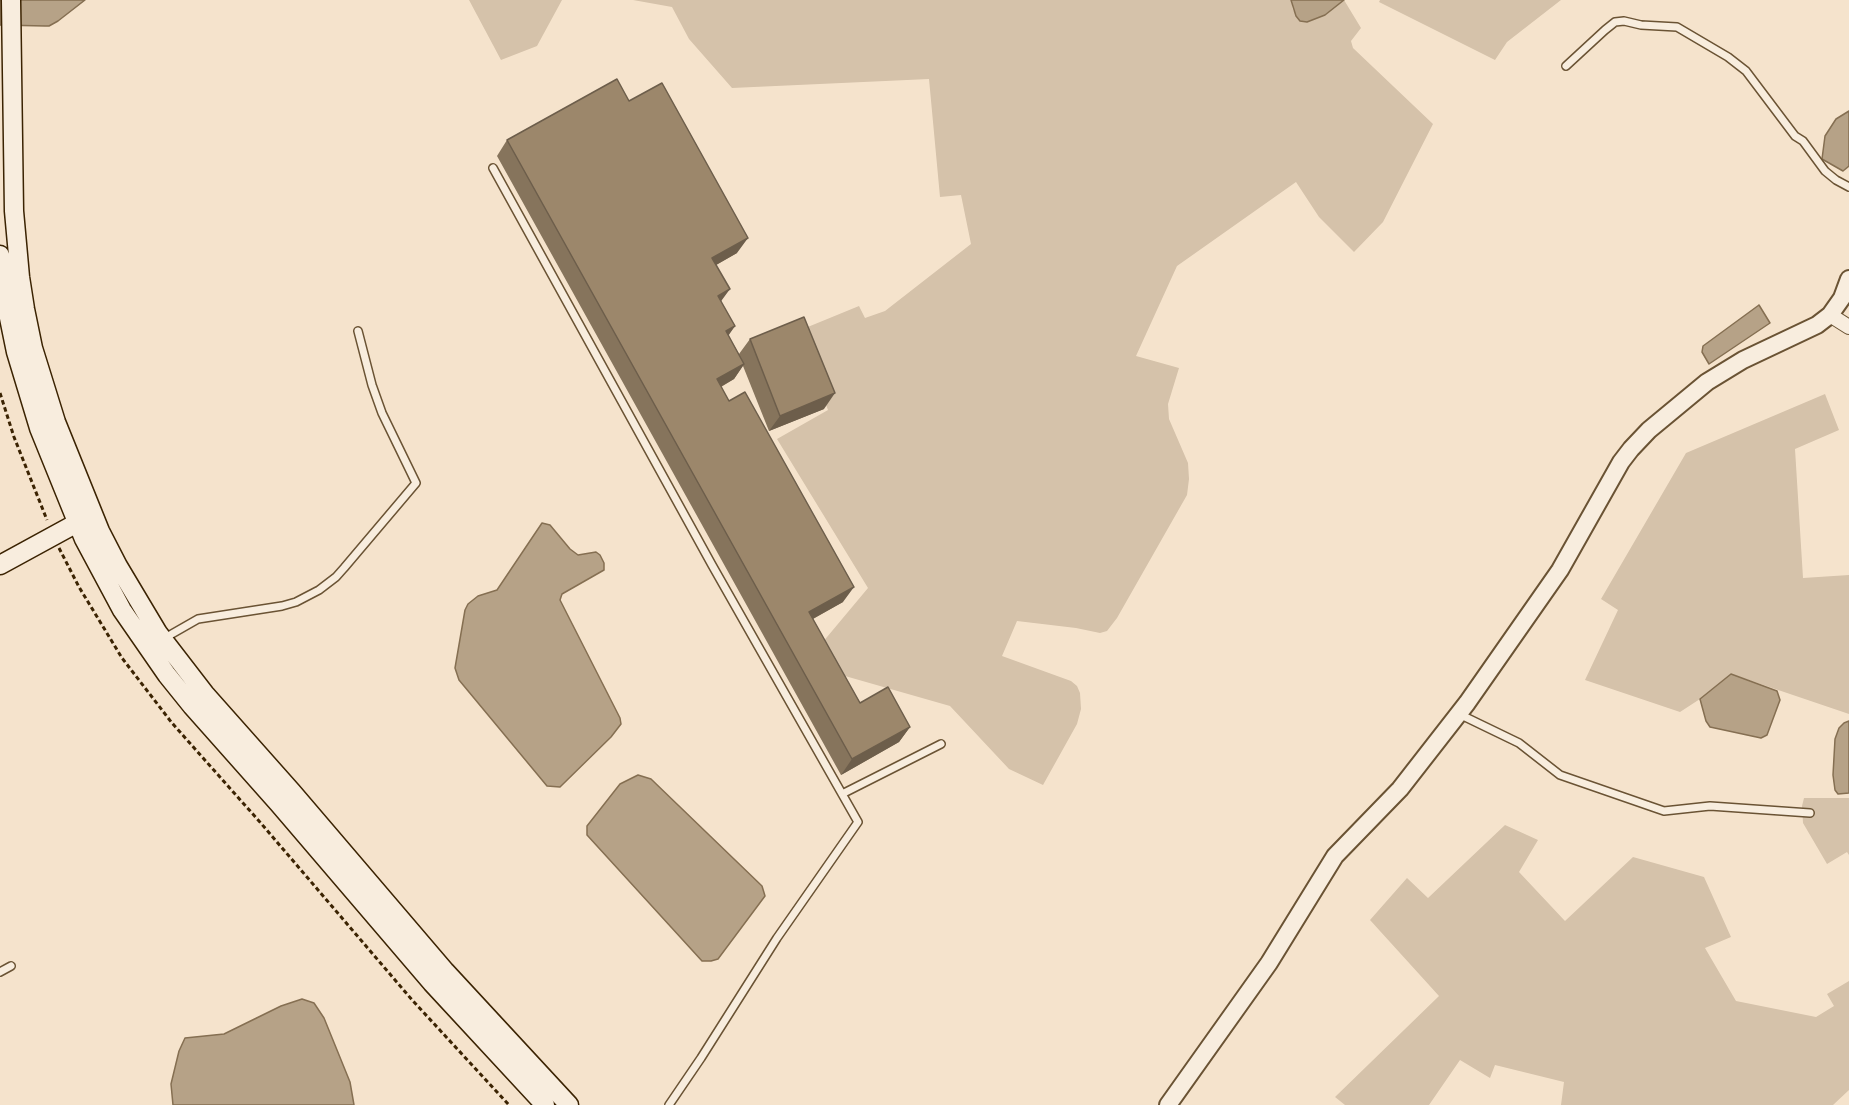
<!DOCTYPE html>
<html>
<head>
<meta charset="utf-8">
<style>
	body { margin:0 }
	canvas { display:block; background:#f5e3cc }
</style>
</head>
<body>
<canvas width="1849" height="1105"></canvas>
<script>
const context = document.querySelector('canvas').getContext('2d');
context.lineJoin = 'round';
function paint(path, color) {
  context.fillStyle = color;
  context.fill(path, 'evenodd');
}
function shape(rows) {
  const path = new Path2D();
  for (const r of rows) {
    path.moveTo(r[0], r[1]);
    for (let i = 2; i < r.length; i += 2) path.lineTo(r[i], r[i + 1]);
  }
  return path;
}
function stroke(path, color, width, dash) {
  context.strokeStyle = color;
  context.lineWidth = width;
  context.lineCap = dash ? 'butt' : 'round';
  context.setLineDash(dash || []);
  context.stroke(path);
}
paint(shape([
	[469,0,562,0,537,46,501,60],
	[633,0,1291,0,1293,10,1307,22,1325,15,1344,0,1361,28,1351,41,1353,48,1433,124,1383,222,1354,252,1319,217,1296,182,1177,266,1136,356,1179,368,1168,404,1169,419,1188,463,1189,479,1187,495,1117,618,1107,631,1100,633,1076,628,1017,621,1002,656,1071,681,1077,686,1080,693,1081,709,1077,724,1043,785,1009,769,950,706,845,676,822,643,868,588,777,439,828,410,798,331,859,306,865,318,885,311,971,244,961,195,940,197,929,79,732,88,689,39,672,7],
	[1380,0,1561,0,1507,42,1495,60,1379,2],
	[1825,394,1839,430,1795,449,1803,578,1849,575,1849,714,1731,674,1700,699,1680,712,1585,680,1618,610,1601,599,1686,453],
	[1804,798,1849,798,1849,855,1847,852,1827,864,1803,823,1802,806],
	[1505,825,1538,840,1519,872,1565,921,1633,857,1704,877,1731,937,1705,948,1736,1001,1816,1017,1834,1006,1827,994,1849,981,1849,1090,1833,1105,1561,1105,1564,1082,1495,1065,1490,1078,1460,1060,1429,1105,1345,1105,1335,1097,1439,996,1370,920,1407,878,1428,898]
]), '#d5c2aa');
const water = shape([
	[0,0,85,0,58,21,49,26,45,26,0,25,0,0],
	[1291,0,1344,0,1325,15,1307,22,1300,21,1296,16,1291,0],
	[1849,111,1849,166,1843,171,1822,159,1825,136,1836,119,1849,111],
	[1759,305,1770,323,1709,364,1702,352,1703,346,1759,305],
	[542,523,550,525,570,549,578,555,596,552,600,555,604,563,604,570,562,594,560,600,620,718,621,724,611,737,560,787,547,786,459,680,455,668,465,610,468,604,478,596,497,590,542,523],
	[1731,674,1777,691,1780,700,1767,735,1761,738,1710,727,1706,721,1700,699,1731,674],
	[1849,721,1849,793,1838,794,1835,790,1833,775,1835,739,1839,728,1844,723,1849,721],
	[638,775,651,779,762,886,765,896,718,959,711,961,702,961,587,835,587,826,620,784,638,775],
	[302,999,314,1003,324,1018,350,1082,354,1105,173,1105,171,1084,179,1051,185,1038,224,1034,281,1006,302,999]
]);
paint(water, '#b6a287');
stroke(water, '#856f52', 1.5);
const service = shape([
	[1566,66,1605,30,1615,22,1624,21,1641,25,1677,27,1728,57,1746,71,1795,136,1803,141,1825,171,1836,180,1849,187],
	[493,168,712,565,858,822,777,938,701,1058,669,1105],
	[163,639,198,619,282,606,296,602,319,590,336,577,344,568,416,483,382,413,372,385,358,331],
	[1459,714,1519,743,1560,775,1664,811,1710,806,1810,813],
	[842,794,941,744],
	[0,972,11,966]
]);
const minor = shape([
	[1830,315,1849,327]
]);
const tertiary = shape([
	[1168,1105,1269,963,1335,856,1400,789,1467,703,1560,570,1621,462,1631,449,1649,430,1707,382,1743,360,1817,325,1830,315,1842,298,1849,279]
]);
const secondary = shape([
	[11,0,14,211,20,277,25,309,33,348,56,422,100,531,118,566,158,633,205,694,292,792,445,971,569,1105],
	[0,255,8,313,16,352,39,428,84,539,122,610,167,675,192,706,279,804,432,983,545,1105],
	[0,565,77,523]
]);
stroke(service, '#6a5334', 10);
stroke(minor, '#6a5334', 16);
stroke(tertiary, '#6a5334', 20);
stroke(secondary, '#3b2302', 21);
stroke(shape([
	[0,393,14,437,47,520],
	[59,548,79,587,122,658,172,723,259,821,413,1001,509,1105]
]), '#3b2302', 3, [4.5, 3]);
stroke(service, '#f8edde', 7);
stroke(minor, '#f8edde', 14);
stroke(tertiary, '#f8edde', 16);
stroke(secondary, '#f8edde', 18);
paint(shape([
	[629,101,737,253,716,265,721,302,735,326,728,335,739,354,750,339,824,409,769,431,743,366,734,379,721,387,843,602,813,619,860,703,910,727,899,742,841,775,497,156,507,140]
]), '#86745c');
paint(shape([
	[748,238,737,253,702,273,712,258],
	[730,289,719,304,718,296],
	[735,326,724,342,726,331],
	[744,364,734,379,706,395,717,379],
	[835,393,824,409,769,431,780,416],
	[854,587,843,602,798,627,809,612],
	[910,727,899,742,841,775,852,759]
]), '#6d5e4b');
const building = shape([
	[617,79,629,101,662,83,748,238,712,258,730,289,718,296,735,326,726,331,744,364,717,379,729,401,745,392,854,587,809,612,860,703,888,687,910,727,852,759,507,140,617,79],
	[804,317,835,393,780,416,750,339,804,317]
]);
paint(building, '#9c876b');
stroke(building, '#6d5e4b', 1.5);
</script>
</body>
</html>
